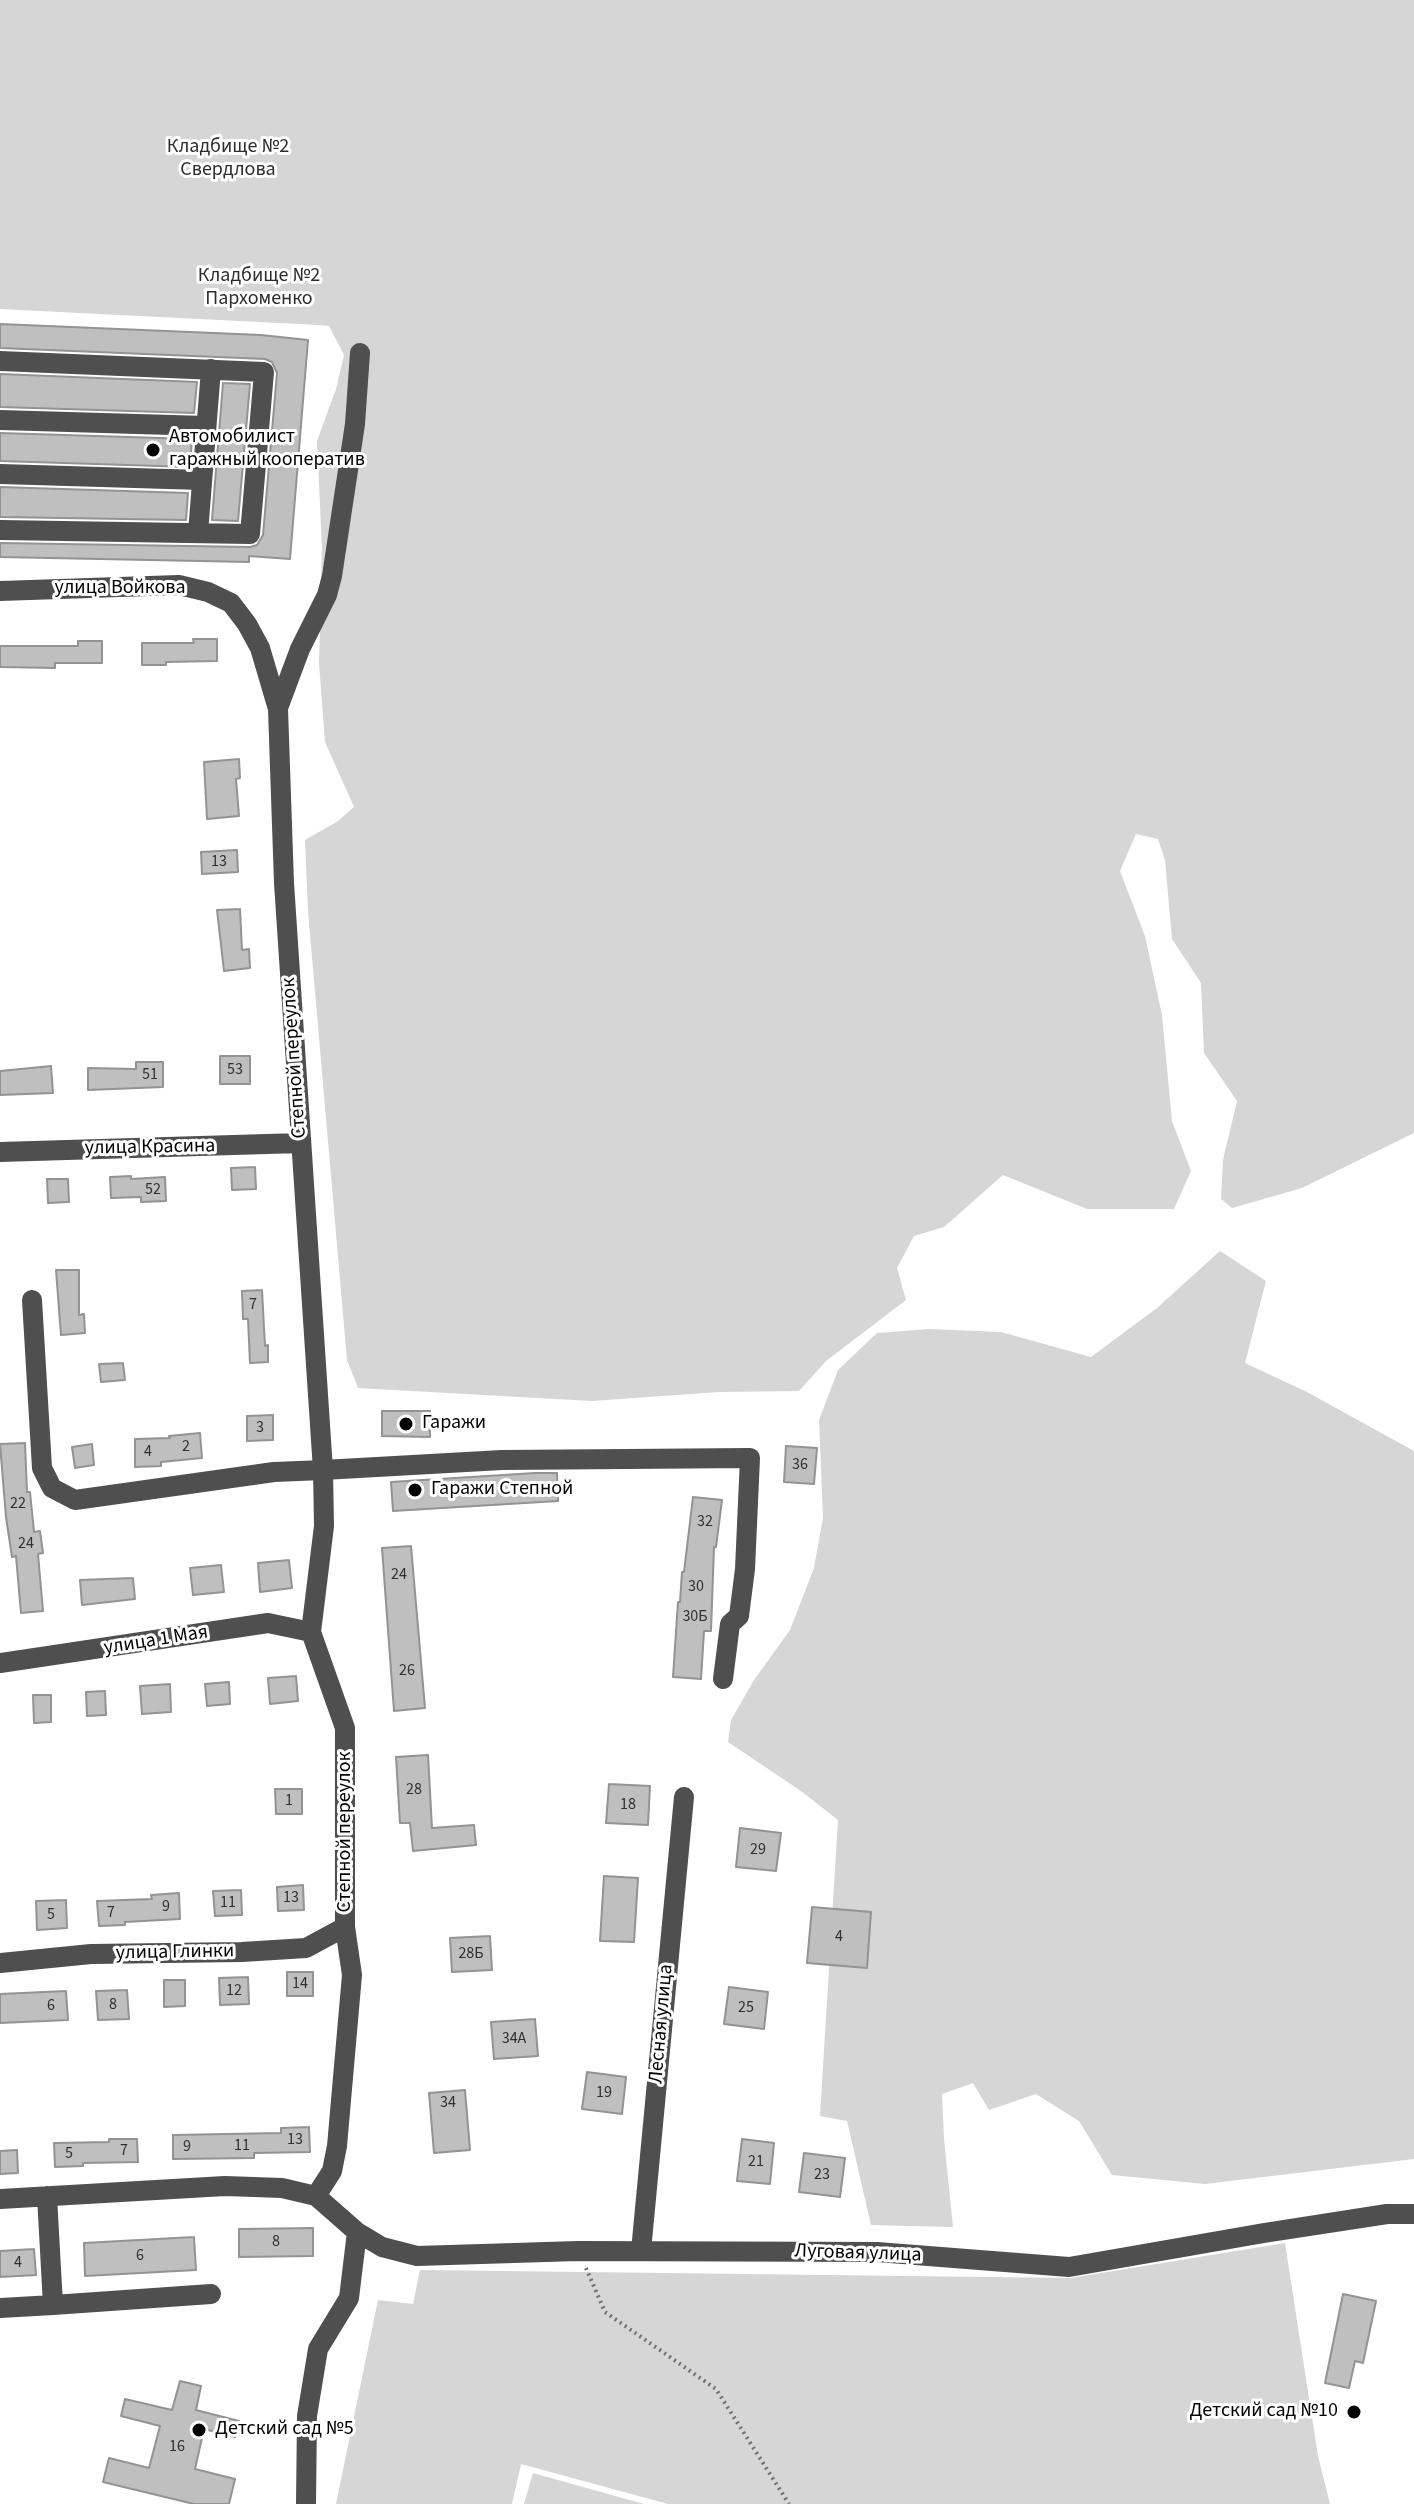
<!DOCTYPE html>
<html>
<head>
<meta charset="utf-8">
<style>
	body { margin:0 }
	canvas { display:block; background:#fff }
</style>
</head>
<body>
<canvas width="1414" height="2504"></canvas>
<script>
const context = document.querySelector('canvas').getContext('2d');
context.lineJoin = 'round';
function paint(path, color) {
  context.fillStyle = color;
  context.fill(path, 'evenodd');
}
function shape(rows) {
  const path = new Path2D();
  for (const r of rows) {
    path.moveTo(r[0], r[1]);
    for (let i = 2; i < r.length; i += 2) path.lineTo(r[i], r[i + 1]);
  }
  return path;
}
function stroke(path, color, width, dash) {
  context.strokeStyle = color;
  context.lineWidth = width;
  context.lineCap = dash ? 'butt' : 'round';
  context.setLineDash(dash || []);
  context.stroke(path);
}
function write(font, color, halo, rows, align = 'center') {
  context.font = font + ' "Source Sans 3",sans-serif';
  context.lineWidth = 6;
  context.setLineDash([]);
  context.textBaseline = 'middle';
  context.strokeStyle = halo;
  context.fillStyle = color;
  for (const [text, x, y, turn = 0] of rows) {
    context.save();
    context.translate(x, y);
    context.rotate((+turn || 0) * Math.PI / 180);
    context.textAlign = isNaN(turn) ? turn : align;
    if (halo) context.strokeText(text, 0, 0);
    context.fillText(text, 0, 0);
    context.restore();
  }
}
paint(shape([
	[0,0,1414,0,1414,1133,1302,1188,1232,1208,1221,1199,1223,1160,1237,1101,1204,1053,1201,983,1172,939,1165,860,1158,839,1136,834,1120,871,1145,936,1162,1015,1172,1121,1191,1171,1174,1209,1087,1209,1003,1175,944,1227,914,1236,897,1268,906,1300,826,1361,799,1391,719,1392,592,1401,358,1388,347,1360,308,911,305,840,338,821,354,807,325,742,319,663,322,548,317,441,336,389,344,355,329,326,319,325,0,309],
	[1220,1251,1266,1281,1245,1363,1307,1392,1414,1451,1414,2159,1205,2184,1112,2175,1079,2121,1036,2094,989,2110,973,2083,942,2094,944,2139,953,2227,871,2225,847,2121,820,2116,838,1820,801,1791,728,1742,731,1720,754,1680,790,1630,814,1568,823,1518,819,1420,838,1370,877,1333,929,1329,1001,1332,1091,1357,1157,1308],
	[1285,2243,1318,2456,1330,2504,668,2504,521,2464,512,2504,336,2504,378,2300,413,2304,420,2270,1070,2278],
	[533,2473,644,2504,524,2504]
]), '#d6d6d6');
const building = shape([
	[0,324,261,335,308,340,290,559,249,556,249,562,0,557,0,543,250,547,257,545,263,535,277,373,272,362,265,359,0,348,0,324],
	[0,374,197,382,194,413,0,407,0,374],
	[223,383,250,384,238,521,212,520,223,383],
	[0,433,192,439,190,467,0,461,0,433],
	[0,487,188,493,186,520,0,517,0,487],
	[193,639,217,639,217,661,166,662,166,665,142,665,142,643,194,643,193,639],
	[78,641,102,641,102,663,55,663,55,668,0,667,0,646,78,646,78,641],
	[239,759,240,778,236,779,239,816,207,819,204,762,239,759],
	[237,850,238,872,202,874,201,852,237,850],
	[240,909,242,950,249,949,250,968,224,971,217,910,240,909],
	[220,1056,250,1056,250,1084,220,1084,220,1056],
	[136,1062,163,1062,163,1087,88,1090,88,1068,136,1069,136,1062],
	[51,1066,53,1093,0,1095,0,1071,51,1066],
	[255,1167,256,1189,232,1190,231,1168,255,1167],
	[131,1176,131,1179,165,1177,166,1201,141,1202,141,1197,111,1198,110,1177,131,1176],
	[47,1179,68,1179,69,1202,48,1203,47,1179],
	[56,1270,79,1270,79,1315,84,1314,85,1333,61,1335,56,1270],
	[262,1290,265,1346,268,1345,268,1362,250,1363,248,1319,243,1319,242,1291,262,1290],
	[123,1363,125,1380,101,1382,99,1364,123,1363],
	[382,1411,430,1411,430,1437,382,1436,382,1411],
	[273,1415,273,1440,247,1441,247,1416,273,1415],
	[200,1433,202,1458,161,1462,161,1466,135,1467,135,1439,170,1438,169,1436,200,1433],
	[25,1443,27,1492,30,1492,34,1532,40,1531,43,1553,38,1554,43,1611,21,1613,16,1556,12,1557,6,1517,0,1444,25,1443],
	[92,1444,94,1465,75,1468,72,1447,92,1444],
	[786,1446,817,1448,814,1484,784,1482,786,1446],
	[535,1473,557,1473,558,1501,393,1511,391,1482,535,1473],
	[693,1497,722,1500,716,1547,714,1547,711,1631,704,1631,701,1679,673,1677,678,1602,680,1602,682,1572,684,1572,693,1497],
	[411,1546,425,1708,394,1711,382,1548,411,1546],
	[289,1560,292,1588,260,1592,258,1563,289,1560],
	[221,1565,224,1592,193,1595,190,1568,221,1565],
	[133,1578,135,1599,82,1605,80,1580,133,1578],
	[296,1676,298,1701,270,1704,268,1678,296,1676],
	[229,1682,230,1704,207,1706,205,1684,229,1682],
	[170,1684,171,1712,142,1714,140,1686,170,1684],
	[105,1691,106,1715,87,1716,86,1692,105,1691],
	[33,1695,51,1695,51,1722,34,1723,33,1695],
	[428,1755,432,1828,474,1825,476,1845,413,1851,410,1823,400,1823,396,1757,428,1755],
	[609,1784,650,1786,648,1825,606,1823,609,1784],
	[275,1789,302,1789,302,1814,276,1814,275,1789],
	[740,1828,781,1833,776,1871,736,1867,740,1828],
	[604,1876,638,1878,634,1942,600,1941,604,1876],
	[303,1885,304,1910,278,1911,277,1887,303,1885],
	[241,1890,242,1915,215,1916,213,1891,241,1890],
	[179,1893,180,1919,125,1922,125,1925,99,1926,97,1901,152,1899,151,1895,179,1893],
	[66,1900,67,1928,37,1930,36,1901,66,1900],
	[812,1907,871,1912,867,1968,807,1963,812,1907],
	[490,1936,492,1970,452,1972,450,1938,490,1936],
	[287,1972,313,1972,313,1996,287,1996,287,1972],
	[248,1977,249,2004,220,2005,219,1978,248,1977],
	[164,1980,185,1980,185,2006,164,2007,164,1980],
	[729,1987,768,1992,764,2029,724,2024,729,1987],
	[127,1990,129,2019,98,2020,96,1991,127,1990],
	[66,1991,68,2020,0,2023,0,1994,66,1991],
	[535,2019,538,2056,494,2059,491,2022,535,2019],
	[587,2072,626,2077,622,2114,582,2109,587,2072],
	[465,2090,470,2150,434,2153,429,2093,465,2090],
	[309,2127,310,2152,254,2153,254,2158,173,2159,173,2135,281,2133,281,2128,309,2127],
	[109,2139,137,2139,138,2162,83,2163,83,2166,55,2167,54,2143,109,2142,109,2139],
	[742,2139,774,2143,770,2184,737,2181,742,2139],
	[17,2150,18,2173,0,2174,0,2151,17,2150],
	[804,2153,845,2158,840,2197,799,2192,804,2153],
	[313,2228,313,2256,239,2257,239,2229,313,2228],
	[194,2237,196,2270,85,2276,84,2243,194,2237],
	[34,2249,36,2275,0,2277,0,2251,34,2249],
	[1343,2294,1376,2301,1363,2363,1355,2361,1349,2388,1325,2383,1343,2294],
	[180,2381,201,2386,196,2410,239,2421,235,2437,204,2429,195,2469,235,2479,229,2504,194,2504,103,2482,109,2458,149,2468,160,2426,121,2416,125,2399,172,2410,180,2381]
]);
paint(building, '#bfbfbf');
stroke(building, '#939393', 2);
stroke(shape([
	[586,2268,605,2312,716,2389,789,2504]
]), '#717171', 4, [2, 4]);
stroke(shape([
	[0,361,264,372,250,534,0,530],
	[0,420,206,426],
	[0,474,202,480],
	[198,533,211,369],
	[0,591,179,585,208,592,231,603,247,624,260,648,278,709,284,883,323,1470,274,1472,75,1500,52,1488,42,1468,32,1300],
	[278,708,300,649,327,595,332,576,355,424,360,353],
	[0,1152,300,1143],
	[0,1663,268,1623,311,1632],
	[0,1963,91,1954,242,1952,306,1948,345,1927],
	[47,2196,53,2305,211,2294],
	[316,2196,332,2171,337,2146,352,1975,345,1927,345,1728,311,1632,324,1526,323,1470,502,1460,750,1458,745,1569,739,1616,730,1624,723,1679],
	[0,2199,225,2186,282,2188,316,2196,357,2232,382,2247,417,2256,578,2251,877,2252,1069,2267,1264,2233,1387,2214,1414,2214],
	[641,2251,684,1797],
	[0,2308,53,2305],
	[306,2504,307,2416,318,2349,349,2298,357,2232]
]), '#4f4f4f', 20);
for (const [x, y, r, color] of [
	[153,450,8,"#000"],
	[406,1424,8,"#000"],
	[415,1490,8,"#000"],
	[1354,2412,8,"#000"],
	[199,2430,8,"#000"]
]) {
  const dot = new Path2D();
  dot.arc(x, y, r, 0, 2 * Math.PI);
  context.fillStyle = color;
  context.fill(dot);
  stroke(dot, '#fff', 3);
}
write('16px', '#303030', null, [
	["13",219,862],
	["53",235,1070],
	["51",150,1075],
	["52",153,1190],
	["7",253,1305],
	["3",260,1428],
	["2",186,1447],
	["4",148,1452],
	["36",800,1465],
	["22",18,1504],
	["32",705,1522],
	["24",26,1544],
	["24",399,1575],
	["30",696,1587],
	["30Б",695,1617],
	["26",407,1671],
	["28",414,1790],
	["1",289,1801],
	["18",628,1805],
	["29",758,1850],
	["13",291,1898],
	["11",228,1903],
	["9",166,1907],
	["7",111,1913],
	["5",51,1915],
	["4",839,1937],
	["28Б",471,1954],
	["14",300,1984],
	["12",234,1991],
	["8",113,2005],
	["6",51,2006],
	["25",746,2008],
	["34А",514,2039],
	["19",604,2093],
	["34",448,2103],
	["13",295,2140],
	["11",242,2146],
	["9",187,2147],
	["7",124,2151],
	["5",69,2154],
	["21",756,2162],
	["23",822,2175],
	["8",276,2242],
	["6",140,2256],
	["4",18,2263],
	["16",177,2447]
]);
write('20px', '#2d2d2d', '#fff', [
	["Кладбище №2",228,148],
	["Свердлова",228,171],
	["Кладбище №2",259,277],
	["Пархоменко",259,300]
]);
write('20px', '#000', '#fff', [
	["Автомобилист",169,438],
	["гаражный кооператив",169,461],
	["Гаражи",422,1424],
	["Гаражи Степной",431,1490],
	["Детский сад №10",1338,2412,"right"],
	["Детский сад №5",215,2430]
], 'left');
write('20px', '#000', '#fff', [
	["улица Войкова",120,589],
	["Степной переулок",295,1058,-94],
	["улица Красина",150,1148,-1],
	["улица 1 Мая",156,1641,-9],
	["Степной переулок",346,1832,-90],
	["улица Глинки",175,1953,-1],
	["Лесная улица",662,2024,-85],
	["Луговая улица",858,2254,2]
]);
</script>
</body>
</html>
